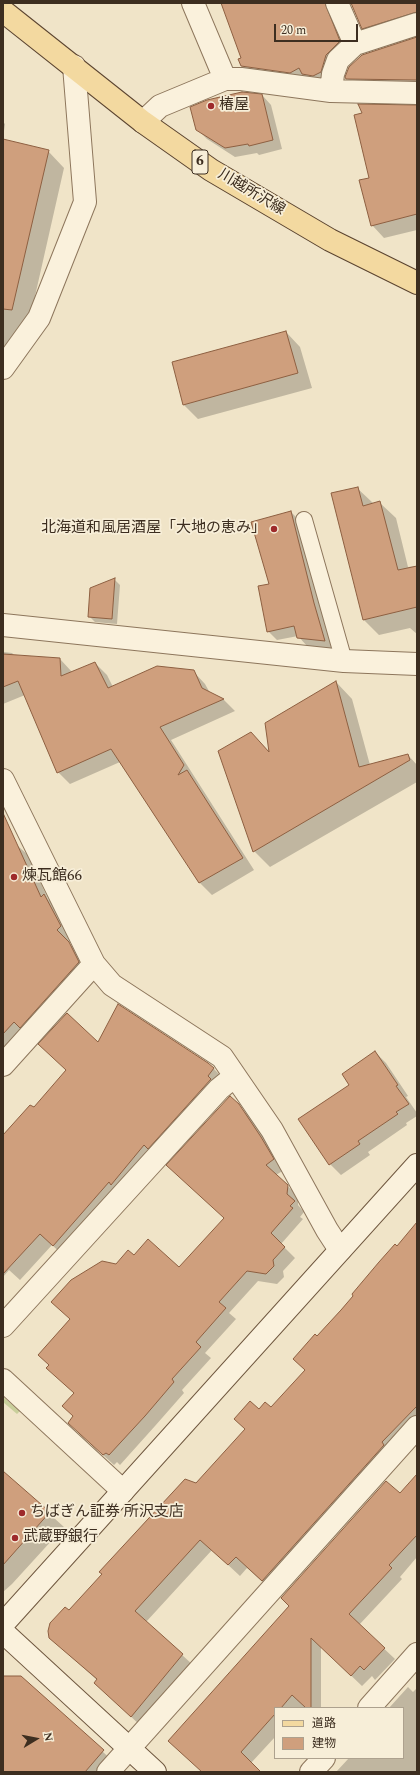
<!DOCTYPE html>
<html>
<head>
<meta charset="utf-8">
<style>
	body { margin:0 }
	#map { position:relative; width:420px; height:1775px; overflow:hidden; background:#f0e4c8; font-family:Spectral,"Noto Sans JP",serif }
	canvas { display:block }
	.frame { position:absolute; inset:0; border:4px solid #3d2e20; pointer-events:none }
	.legend { position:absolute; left:274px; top:1707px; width:130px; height:52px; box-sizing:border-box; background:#f7eed8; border:1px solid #ada18e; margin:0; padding:5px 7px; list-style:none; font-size:12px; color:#3d2e20 }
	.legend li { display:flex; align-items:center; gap:8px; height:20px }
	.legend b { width:20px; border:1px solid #ada18e }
	.north { position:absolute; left:16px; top:1719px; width:40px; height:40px; -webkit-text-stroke:3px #f7eed8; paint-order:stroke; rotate:80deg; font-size:11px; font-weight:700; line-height:16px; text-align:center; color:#3d2e20 }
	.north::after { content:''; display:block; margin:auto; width:14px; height:18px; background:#3d2e20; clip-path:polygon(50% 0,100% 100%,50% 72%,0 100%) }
	.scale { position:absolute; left:274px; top:24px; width:84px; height:18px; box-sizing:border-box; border:2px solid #3d2e20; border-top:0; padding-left:5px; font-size:12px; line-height:14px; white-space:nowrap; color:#3d2e20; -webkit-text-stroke:3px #f7eed8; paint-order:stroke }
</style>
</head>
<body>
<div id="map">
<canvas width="420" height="1775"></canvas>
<div class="frame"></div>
<ul class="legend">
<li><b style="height:5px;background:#f3d9a0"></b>道路</li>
<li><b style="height:11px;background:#cf9f7d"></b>建物</li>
</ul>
<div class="north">N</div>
<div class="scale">20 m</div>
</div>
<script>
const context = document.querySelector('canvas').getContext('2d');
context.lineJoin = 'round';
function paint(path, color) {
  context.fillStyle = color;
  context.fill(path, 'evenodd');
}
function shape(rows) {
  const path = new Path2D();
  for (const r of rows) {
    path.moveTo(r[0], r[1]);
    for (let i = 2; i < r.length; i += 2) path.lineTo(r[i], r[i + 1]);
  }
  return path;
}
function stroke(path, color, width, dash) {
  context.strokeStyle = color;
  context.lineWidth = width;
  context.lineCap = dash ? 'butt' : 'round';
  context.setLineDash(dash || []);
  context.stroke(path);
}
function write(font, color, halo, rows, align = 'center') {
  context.font = font + ' Spectral,"Noto Sans JP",serif';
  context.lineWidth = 3.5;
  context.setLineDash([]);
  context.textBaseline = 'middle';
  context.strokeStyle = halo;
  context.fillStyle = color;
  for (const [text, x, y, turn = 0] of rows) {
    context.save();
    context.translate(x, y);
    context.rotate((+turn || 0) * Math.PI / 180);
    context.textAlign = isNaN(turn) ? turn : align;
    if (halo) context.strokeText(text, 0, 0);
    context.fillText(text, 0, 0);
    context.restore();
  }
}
paint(shape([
	[3,1397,20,1411,17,1414,3,1402]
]), '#c9cf9b');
paint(shape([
	[222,3,340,3,350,51,331,82,252,76,242,66,243,58],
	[351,3,402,3,408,27,373,38,363,28],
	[409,48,417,86,353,84,347,78],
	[262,95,271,105,282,149,259,155,257,153,235,157,207,139,197,129],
	[417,107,417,230,384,238,372,225,370,179],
	[3,122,5,124,3,138],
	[3,140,48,151,64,168,21,358,3,354],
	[286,332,300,347,312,388,198,419,183,404],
	[357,488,373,503,380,503,396,518,408,567,417,566,417,634,410,628,379,635,364,620],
	[291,512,300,521,334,650,307,646,298,636,277,640,268,631,270,584],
	[114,579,120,585,117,624,95,622,89,616],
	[3,652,12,653,15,656,60,659,72,672,95,663,107,675,113,687,193,671,205,684,210,693,224,700,235,711,171,740,254,870,212,895,200,883,120,762,70,784,58,772,25,695,3,704],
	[336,682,352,699,370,765,408,755,417,765,417,782,270,867,254,851,251,733,270,753],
	[3,833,28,855,48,899,56,907,73,938,69,943,81,955,91,975,3,1049],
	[119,1005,214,1069,226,1081,66,1258,52,1245,20,1280,9,1270,3,1277,3,1136,34,1109,99,1044],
	[375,1052,386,1063,408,1096,406,1097,417,1113,417,1116,406,1123,407,1125,368,1152,370,1155,341,1175,330,1164,350,1085],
	[238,1105,249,1116,272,1148,284,1170,276,1175,298,1196,298,1205,304,1212,300,1217,303,1219,281,1244,295,1258,283,1271,284,1277,277,1284,258,1281,229,1313,236,1319,205,1353,211,1358,182,1390,184,1393,155,1426,120,1465,117,1462,114,1465,79,1433,74,1417,75,1394,58,1378,50,1366,39,1355,116,1265,134,1256,179,1269,225,1218],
	[417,1237,417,1429,274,1592,247,1568,240,1576,212,1550,146,1622,193,1665,142,1727,95,1683,97,1680,50,1638,69,1612,196,1484,246,1429,259,1410,271,1409,306,1371,317,1337,397,1247],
	[3,1472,64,1527,12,1584,3,1592],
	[417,1476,417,1557,400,1577,402,1579,359,1625,395,1659,375,1680,372,1676,362,1686,321,1647,321,1708,275,1708,275,1737,251,1763,260,1772,202,1772,400,1495],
	[3,1677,21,1677,115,1763,107,1772,3,1772],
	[408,1687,413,1692,417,1688,417,1772,336,1772,349,1758,403,1758,403,1708,389,1708]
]), '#0003');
const building = shape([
	[221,3,325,3,340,41,326,55,321,72,313,76,302,74,299,68,290,73,241,66,238,59,241,58,221,3],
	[351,3,417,3,417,12,362,29,351,3],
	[417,37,417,80,346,79,345,77,349,67,362,55,417,37],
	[242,92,262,94,273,140,249,146,248,144,225,148,196,130,190,107,207,100,242,92],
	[358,104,417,105,417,214,371,226,359,180,369,178,354,115,362,113,358,104],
	[3,139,49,150,12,310,3,309,3,139],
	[286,331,298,373,183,405,172,362,286,331],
	[358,487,363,506,380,501,398,570,417,566,417,607,363,620,331,493,358,487],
	[291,511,314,603,325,641,297,638,294,626,267,632,258,586,269,584,251,522,291,511],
	[115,578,112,619,88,617,90,588,115,578],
	[3,654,60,658,61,676,95,662,108,688,157,666,194,670,202,688,224,699,160,727,184,765,178,775,187,770,243,858,199,883,111,749,57,773,18,681,3,687,3,654],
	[336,681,359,767,408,754,410,760,253,852,218,751,251,732,269,752,265,723,336,681],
	[3,813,41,897,44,894,61,926,57,930,69,942,79,962,20,1028,14,1022,3,1034,3,813],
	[118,1004,208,1063,214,1068,208,1076,211,1079,148,1149,144,1145,111,1185,109,1182,53,1246,40,1234,3,1274,3,1135,30,1105,34,1107,66,1070,38,1044,67,1013,98,1042,118,1004],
	[375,1051,398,1085,396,1086,409,1104,396,1112,398,1114,358,1141,360,1144,329,1165,298,1119,349,1085,342,1074,375,1051],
	[230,1096,239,1104,261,1137,274,1159,266,1165,288,1185,287,1194,295,1201,290,1206,293,1208,271,1233,285,1247,273,1260,274,1266,266,1274,247,1271,219,1302,226,1308,196,1342,201,1347,172,1379,174,1382,145,1416,109,1455,106,1453,103,1455,68,1423,73,1416,62,1406,74,1393,46,1368,49,1365,38,1355,70,1319,51,1302,71,1280,102,1261,116,1264,128,1250,134,1255,148,1239,179,1267,224,1218,166,1165,230,1096],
	[417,1222,417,1406,382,1442,384,1445,262,1581,236,1557,228,1565,200,1540,135,1611,183,1654,131,1717,94,1683,97,1679,49,1638,48,1631,50,1623,65,1607,69,1610,102,1574,99,1572,185,1479,196,1483,245,1429,234,1419,250,1401,259,1409,265,1402,271,1407,305,1370,293,1359,315,1334,317,1336,341,1310,353,1296,352,1294,379,1262,395,1244,397,1246,417,1222],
	[3,1471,50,1512,3,1565,3,1471],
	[417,1474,417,1535,389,1565,392,1568,349,1614,385,1648,364,1670,360,1666,351,1676,311,1638,311,1708,306,1708,292,1695,281,1708,275,1708,275,1714,241,1752,261,1772,202,1772,168,1741,289,1606,281,1598,386,1481,400,1493,417,1474],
	[3,1676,21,1676,104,1750,85,1772,3,1772,3,1676]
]);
paint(building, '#cf9f7d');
stroke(building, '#8d5f41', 1);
const lane = shape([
	[304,520,344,661]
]);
const street = shape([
	[193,3,225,79,241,79,331,91,417,93],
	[337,3,355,44],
	[331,91,333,74,338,60,355,44,417,24],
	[143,122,160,106,225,79],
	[3,368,39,318,85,202,74,66],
	[3,625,344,661,417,664],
	[3,780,94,964,112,985,222,1057,272,1130,327,1230,340,1250],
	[3,1065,94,964],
	[3,1326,219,1089,235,1076],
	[3,1380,123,1491],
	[369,1708,417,1654],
	[108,1772,417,1427],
	[311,1772,324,1758]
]);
const secondary = shape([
	[3,1624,417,1165],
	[3,1632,155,1772]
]);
const primary = shape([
	[3,11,143,122,211,170,330,240,417,283]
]);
stroke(lane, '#8d765c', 18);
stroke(street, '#8d765c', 24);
stroke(secondary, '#6f573f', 24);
stroke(primary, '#5b4430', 24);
stroke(lane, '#faf1dc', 16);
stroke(street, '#faf1dc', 22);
stroke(secondary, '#faf1dc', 22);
stroke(primary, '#f3d9a0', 22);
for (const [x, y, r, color] of [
	[211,106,4,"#9e2a2b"],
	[274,529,4,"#9e2a2b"],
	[14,877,4,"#9e2a2b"],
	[22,1513,4,"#9e2a2b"],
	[15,1538,4,"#9e2a2b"]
]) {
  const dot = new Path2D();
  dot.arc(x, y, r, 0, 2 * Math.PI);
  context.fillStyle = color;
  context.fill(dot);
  stroke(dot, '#f7eed8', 1.5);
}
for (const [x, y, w] of [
	[200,162,16]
]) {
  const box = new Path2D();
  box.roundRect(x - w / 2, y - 12, w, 24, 3);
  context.fillStyle = '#f7eed8';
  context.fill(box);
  stroke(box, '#3d2e20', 1);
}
write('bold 14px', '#3d2e20', null, [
	["6",200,162]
]);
write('15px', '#3d2e20', '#f7eed8', [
	["椿屋",219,106],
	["北海道和風居酒屋「大地の恵み」",266,529,"right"],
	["煉瓦館66",22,877],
	["ちばぎん証券 所沢支店",30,1513],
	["武蔵野銀行",23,1538]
], 'left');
write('15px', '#3d2e20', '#f7eed8', [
	["川越所沢線",251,193,31]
]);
</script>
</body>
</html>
